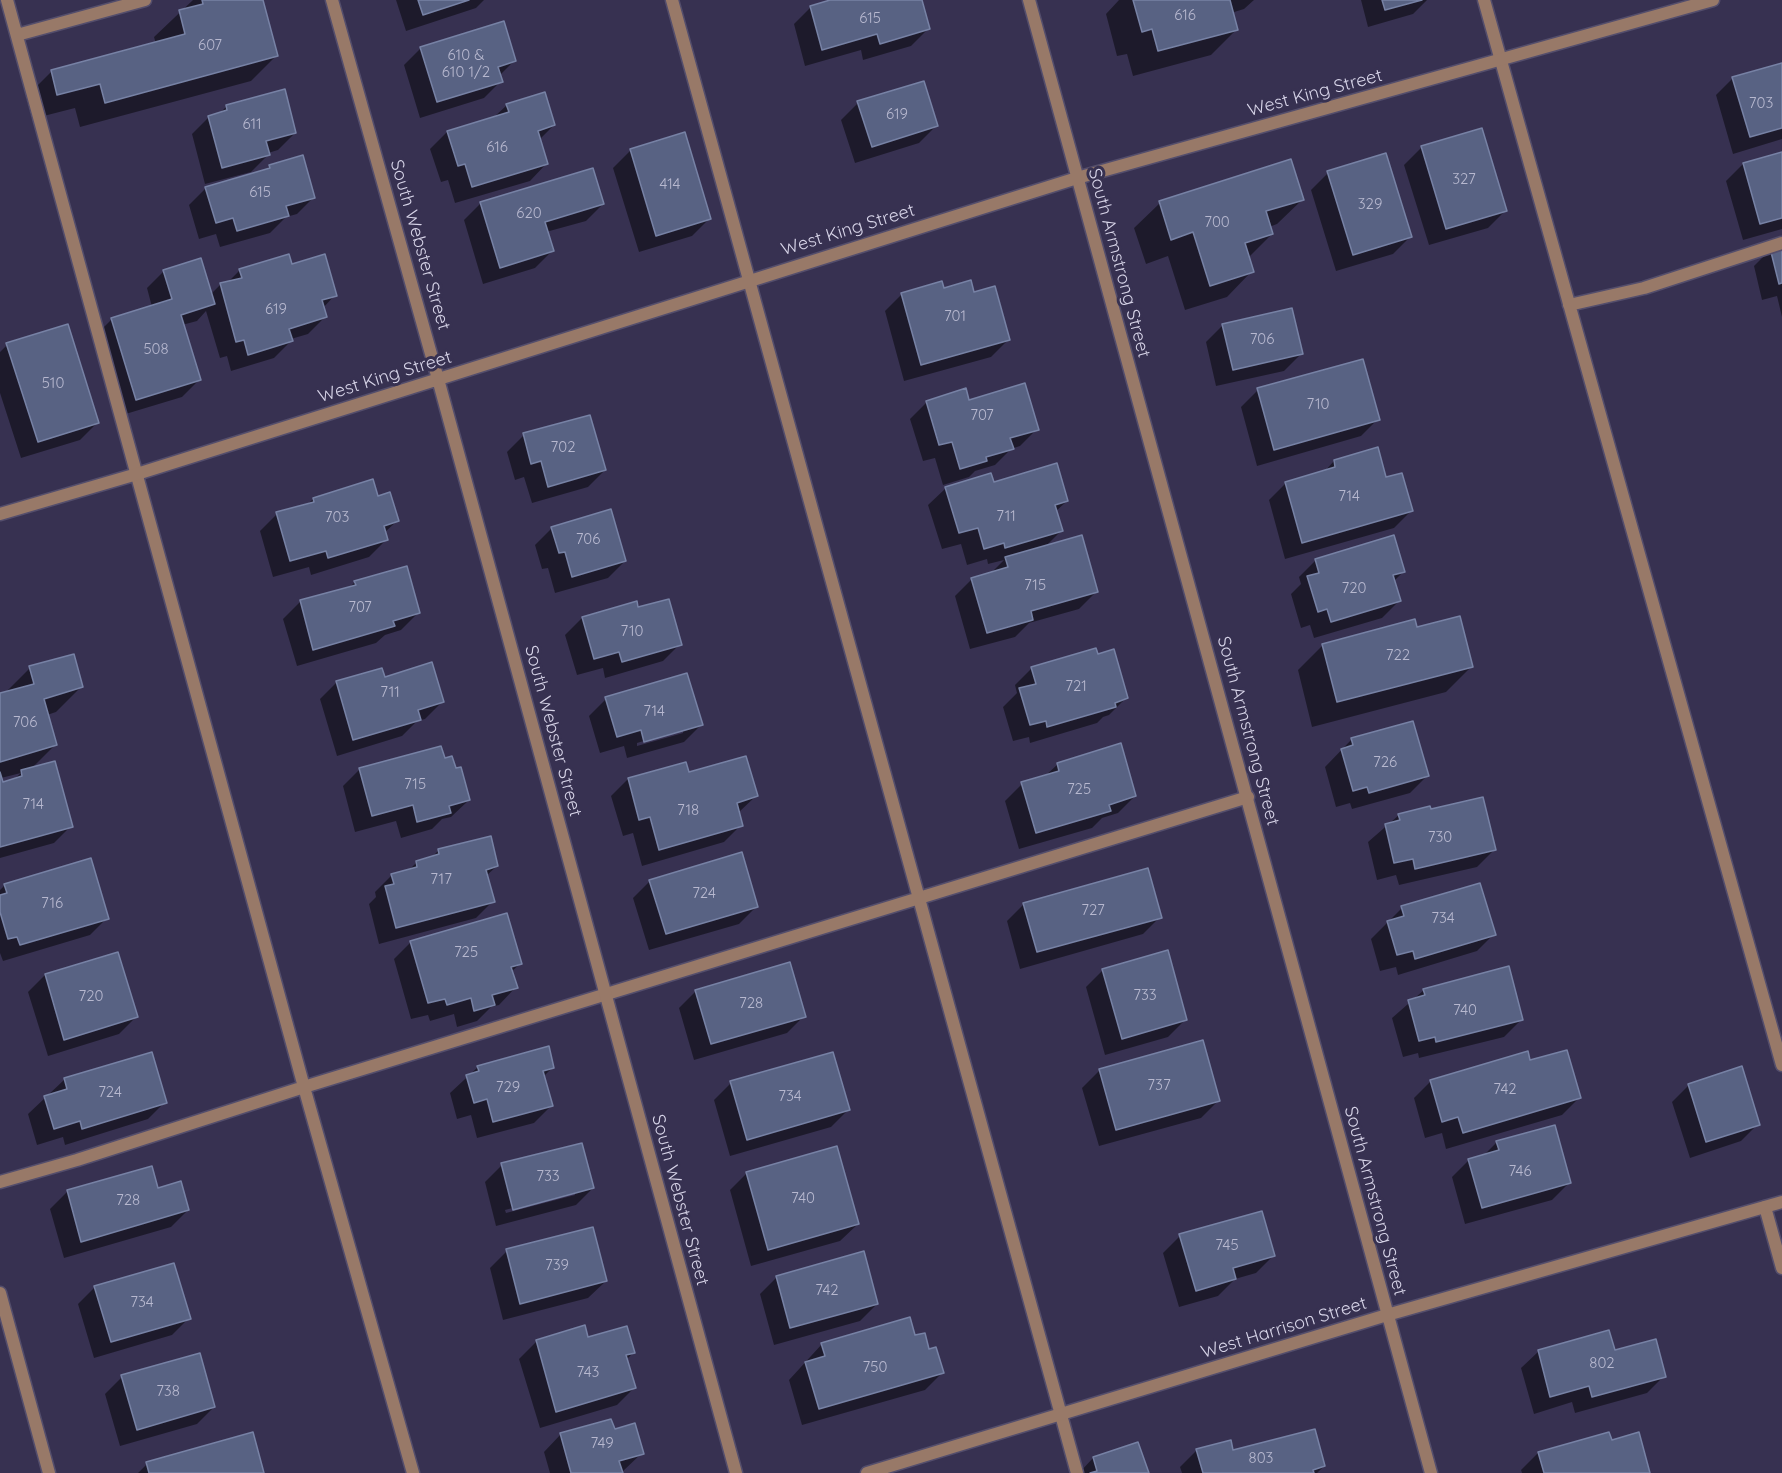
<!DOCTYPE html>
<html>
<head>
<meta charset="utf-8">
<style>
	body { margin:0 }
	canvas { display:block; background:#373151 }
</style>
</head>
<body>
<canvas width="1782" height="1473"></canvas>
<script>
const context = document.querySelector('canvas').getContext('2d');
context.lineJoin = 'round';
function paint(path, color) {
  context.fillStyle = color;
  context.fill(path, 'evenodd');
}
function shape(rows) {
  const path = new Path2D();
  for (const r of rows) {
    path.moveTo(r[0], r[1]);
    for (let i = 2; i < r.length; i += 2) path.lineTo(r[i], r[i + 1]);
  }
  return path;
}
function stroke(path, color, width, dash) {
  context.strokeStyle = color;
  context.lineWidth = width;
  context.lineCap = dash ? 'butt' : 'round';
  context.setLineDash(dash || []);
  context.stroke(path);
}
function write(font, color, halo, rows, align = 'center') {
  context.font = font + ' Quicksand,sans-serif';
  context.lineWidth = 6;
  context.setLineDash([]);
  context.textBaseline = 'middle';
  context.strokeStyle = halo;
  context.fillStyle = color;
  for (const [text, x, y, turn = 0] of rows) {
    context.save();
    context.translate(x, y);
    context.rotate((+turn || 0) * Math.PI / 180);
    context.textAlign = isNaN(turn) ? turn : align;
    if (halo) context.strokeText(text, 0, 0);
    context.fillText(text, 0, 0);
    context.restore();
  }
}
paint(shape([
	[193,0,262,0,277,55,251,81,80,127,75,108,32,119,26,97,51,72,156,44,154,37],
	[396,0,484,0,476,8,406,31],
	[835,0,920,0,928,29,911,46,863,60,861,50,805,66,794,24,811,7],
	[1119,0,1254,0,1244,9,1231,13,1236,30,1211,55,1133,76,1127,54,1117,56,1106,14],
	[1361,0,1427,0,1413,14,1368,27],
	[421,48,515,60,499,76,501,81,484,98,420,118,404,65],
	[1782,64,1782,139,1733,154,1716,95,1733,78],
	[858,103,936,126,919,143,855,163,841,120],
	[507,105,554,125,539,140,547,163,530,181,455,203,448,180,441,182,430,149,447,132,493,118],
	[227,106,295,133,278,150,268,153,268,155,251,172,205,184,192,134,209,117,219,114],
	[1481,129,1505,211,1488,228,1429,245,1404,165,1421,148],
	[684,134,709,219,692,236,639,252,613,168,630,151],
	[1782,153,1782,229,1743,240,1726,181,1743,164],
	[270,166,314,197,297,214,286,217,270,233,220,247,216,234,199,239,189,205,206,188,265,171],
	[1328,173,1410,237,1393,254,1336,271,1311,190],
	[1303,199,1277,224,1269,227,1272,234,1248,258,1252,271,1227,297,1185,310,1168,256,1146,264,1134,228,1160,203],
	[481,203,603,204,586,221,546,232,552,251,535,268,483,284,464,220],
	[1782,247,1782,317,1777,296,1762,300,1754,266,1771,249],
	[291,266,335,295,323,308,325,317,308,334,291,339,291,341,274,358,231,371,227,356,220,358,206,311,197,321,182,325,199,380,182,397,119,416,95,336,112,319,152,307,147,288,164,271,211,294,220,285,227,283,240,270],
	[902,294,973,294,1008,340,991,357,904,381,885,311],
	[1223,325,1301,354,1284,371,1216,386,1206,342],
	[7,345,97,423,80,440,21,458,0,393,0,352],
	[1258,390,1378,419,1361,436,1257,466,1241,407],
	[927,402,968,402,1037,429,1020,446,1011,449,995,465,975,471,969,477,943,485,935,458,923,461,910,419],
	[524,435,605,470,588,487,532,503,524,477,515,480,507,452],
	[1334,461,1385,479,1411,511,1394,528,1285,559,1269,500,1286,483,1324,472],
	[993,484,1067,501,1055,512,1061,531,1045,547,1096,592,1079,609,1029,623,1015,637,970,649,955,596,972,579,990,574,1004,560,988,564,987,559,967,565,961,544,942,549,928,505,946,488],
	[377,498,397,521,384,533,386,540,369,557,311,575,309,567,273,577,260,531,277,514,307,505,313,499],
	[552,528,625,561,608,578,555,593,548,568,542,569,535,545],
	[1316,560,1403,572,1394,581,1399,601,1382,618,1314,638,1310,625,1301,628,1291,594,1301,584,1299,577],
	[355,582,418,613,401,630,385,635,376,643,297,666,283,619,300,602,349,588],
	[637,609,680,644,663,661,605,678,603,668,577,675,565,635,582,618],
	[1416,629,1472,666,1446,692,1312,727,1298,670,1323,645],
	[30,668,81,687,56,712,47,715,55,745,31,769,71,826,54,843,0,858,0,695,4,694],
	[21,773,13,780,2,783,1,778],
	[1032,668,1126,698,1109,715,1103,717,1097,723,1030,743,1029,737,1013,741,1003,707,1017,693,1015,685],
	[384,678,442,702,425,719,417,721,402,736,337,756,320,699,337,682],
	[606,699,701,725,684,742,627,758,624,746,600,753,589,716],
	[683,729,683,733,637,746,637,743],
	[1352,739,1427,776,1410,793,1352,809,1350,803,1336,807,1325,767],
	[444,760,469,800,451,817,442,819,432,829,401,838,396,821,355,832,343,786,360,769],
	[1058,764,1135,796,1118,813,1102,818,1092,828,1019,849,1005,801,1022,784,1045,776],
	[688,774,756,796,738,813,741,825,724,842,642,866,633,833,623,836,611,796,628,779],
	[1430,811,1494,850,1477,867,1399,885,1396,875,1377,880,1368,842,1399,815],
	[439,850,497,866,486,876,493,901,476,918,379,944,369,904,376,897,375,892,392,875,408,871,417,862,431,858],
	[650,881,756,907,739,924,649,950,633,898],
	[5,885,107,918,90,935,3,961,0,953,0,890],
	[1024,904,1160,917,1143,934,1020,969,1007,921],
	[1402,908,1494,934,1477,951,1398,975,1396,967,1380,971,1371,939],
	[411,942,520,964,511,972,516,987,499,1005,491,1007,477,1021,457,1027,454,1014,430,1021,428,1015,411,1019,394,959],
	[1103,970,1185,1020,1168,1037,1105,1055,1086,987],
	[45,975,136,1017,119,1034,48,1056,28,992],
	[1424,990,1521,1020,1504,1037,1419,1058,1418,1053,1403,1057,1392,1018],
	[696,991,804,1016,787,1033,694,1060,679,1008],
	[1202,1042,1218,1101,1201,1118,1099,1146,1082,1088,1099,1071],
	[1529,1062,1579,1098,1562,1115,1446,1149,1442,1133,1425,1138,1414,1098,1431,1081],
	[478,1067,553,1067,543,1077,551,1106,534,1123,477,1138,471,1115,457,1119,450,1093],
	[65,1079,165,1102,148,1119,65,1145,63,1137,37,1145,28,1114],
	[731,1083,848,1110,831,1127,730,1156,714,1100],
	[1689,1085,1758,1124,1741,1141,1690,1158,1672,1102],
	[1497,1142,1569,1183,1552,1200,1465,1224,1452,1177,1469,1160,1483,1156],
	[502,1165,593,1188,576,1205,496,1226,485,1182],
	[575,1192,575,1195,506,1213,505,1210],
	[151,1168,157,1190,188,1210,171,1227,64,1258,50,1209,67,1192],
	[747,1173,858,1224,840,1241,751,1266,730,1190],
	[1180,1236,1273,1256,1256,1273,1235,1279,1218,1296,1179,1307,1163,1253],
	[507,1251,606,1281,588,1298,503,1320,490,1268],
	[777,1277,877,1304,860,1321,774,1345,760,1294],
	[95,1287,189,1318,172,1335,94,1358,78,1304],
	[584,1327,587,1339,634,1352,626,1360,634,1388,617,1405,540,1428,519,1359,536,1342],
	[914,1337,928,1351,942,1373,925,1390,802,1425,789,1380,822,1344],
	[1539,1351,1614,1352,1664,1376,1647,1393,1575,1413,1572,1402,1534,1414,1521,1368],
	[122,1377,214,1407,197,1424,120,1446,105,1394],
	[614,1431,642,1453,621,1473,550,1473,544,1452,561,1434],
	[1610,1442,1648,1473,1522,1473,1521,1470,1538,1453],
	[1197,1450,1232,1452,1324,1466,1317,1473,1182,1473,1180,1467],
	[1093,1458,1147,1473,1079,1473],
	[147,1464,262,1473,138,1473]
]), '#0007');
const building = shape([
	[202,0,263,0,278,56,105,103,100,84,57,95,51,70,185,34,179,10,203,4,202,0],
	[418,0,469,0,423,15,418,0],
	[830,0,922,0,930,29,880,44,877,34,822,50,810,6,830,0],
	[1133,0,1230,0,1238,30,1158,51,1152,29,1142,32,1133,0],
	[1382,0,1422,0,1385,10,1382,0],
	[504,21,516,61,498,67,503,82,437,102,420,47,504,21],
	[1782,63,1782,128,1750,137,1732,77,1782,63],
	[924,81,938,126,872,147,857,101,924,81],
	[285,89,296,133,266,141,270,155,222,168,208,116,227,110,226,105,285,89],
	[545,92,555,125,538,131,548,164,472,187,465,164,458,166,447,131,509,112,506,104,545,92],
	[1482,128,1507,211,1446,229,1421,146,1482,128],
	[685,132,711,219,656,236,630,149,685,132],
	[1782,152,1782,218,1760,224,1743,163,1782,152],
	[1386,153,1412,237,1353,255,1327,171,1386,153],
	[303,155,315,198,286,206,289,216,237,231,233,218,216,223,205,187,270,168,269,165,303,155],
	[1291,159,1304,200,1266,211,1273,234,1245,243,1254,272,1210,286,1193,232,1171,240,1159,201,1291,159],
	[593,168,604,204,545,222,554,251,500,268,480,202,593,168],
	[1782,245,1782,283,1779,284,1770,248,1782,245],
	[289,254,292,264,325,254,337,296,322,300,327,317,289,329,293,341,248,355,244,340,236,342,220,283,242,278,239,269,289,254],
	[201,258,215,304,181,315,201,380,136,400,111,318,172,299,163,270,201,258],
	[971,280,974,292,995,286,1010,340,921,365,901,293,942,281,944,288,971,280],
	[1292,308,1303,354,1233,370,1222,324,1292,308],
	[68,324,99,423,38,442,6,343,68,324],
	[1363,359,1380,420,1274,450,1257,388,1363,359],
	[1025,383,1039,430,1010,438,1014,449,986,457,987,461,960,469,952,442,939,445,926,401,966,388,969,400,1025,383],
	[590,415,606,470,548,487,541,461,531,464,523,433,590,415],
	[1378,447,1386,477,1402,473,1413,511,1302,543,1285,482,1335,467,1334,460,1378,447],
	[1057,463,1068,501,1055,505,1063,531,1005,548,1004,543,984,549,978,528,959,533,945,487,991,473,994,482,1057,463],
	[373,479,378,496,390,492,399,521,384,526,388,540,328,558,326,551,290,561,276,512,314,502,313,498,373,479],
	[611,509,626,561,572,577,565,552,559,553,551,527,611,509],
	[1082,535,1098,592,1031,611,1033,620,987,633,971,578,1008,567,1005,557,1082,535],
	[1394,535,1405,572,1393,575,1401,601,1331,622,1327,609,1318,612,1307,576,1319,573,1315,559,1394,535],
	[407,566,420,613,393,621,395,626,313,650,300,600,356,585,354,581,407,566],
	[669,599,682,645,622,662,619,652,594,659,582,617,637,601,638,607,669,599],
	[1460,616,1473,667,1337,702,1322,644,1415,619,1417,627,1460,616],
	[1096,648,1098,654,1114,649,1128,698,1115,703,1116,707,1047,727,1046,721,1030,725,1019,688,1036,684,1031,667,1096,648],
	[74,654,83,687,44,699,57,745,0,762,0,693,34,684,29,666,74,654],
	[432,662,444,702,418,710,421,720,353,740,336,681,382,668,385,677,432,662],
	[687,673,703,725,644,742,641,730,617,737,605,697,687,673],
	[1413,721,1429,776,1369,793,1367,787,1353,791,1341,749,1353,745,1351,738,1413,721],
	[1121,743,1136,796,1109,805,1111,811,1036,833,1021,782,1059,771,1057,763,1121,743],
	[441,746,445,758,452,756,456,768,461,767,470,800,449,806,451,813,417,822,413,805,372,816,359,768,441,746],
	[746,756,758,796,737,803,743,826,659,850,650,817,639,820,628,778,686,762,689,772,746,756],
	[55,761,73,827,0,847,0,772,3,782,22,776,21,770,55,761],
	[1483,797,1496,850,1415,869,1413,859,1394,863,1385,824,1400,820,1398,814,1430,806,1431,809,1483,797],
	[491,836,498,866,486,870,495,902,396,928,385,886,394,884,391,874,417,867,416,861,439,854,438,849,491,836],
	[742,852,758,907,666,934,649,880,742,852],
	[91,858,109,919,20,945,17,937,8,939,0,912,0,895,7,893,4,884,91,858],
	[1148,868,1162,918,1037,952,1023,903,1148,868],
	[1480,883,1496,935,1415,959,1413,951,1397,955,1387,921,1404,916,1401,906,1480,883],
	[507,913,522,964,511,967,518,988,492,995,495,1005,474,1011,471,998,447,1005,445,999,428,1003,410,941,507,913],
	[1168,950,1187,1020,1122,1039,1102,969,1168,950],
	[118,952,138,1017,64,1040,45,974,118,952],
	[790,962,806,1017,711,1044,695,990,790,962],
	[1509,966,1523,1020,1436,1042,1435,1037,1419,1041,1408,1000,1425,995,1423,989,1509,966],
	[1203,1040,1220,1101,1116,1130,1099,1069,1203,1040],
	[549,1046,554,1068,543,1071,553,1106,493,1122,487,1099,474,1103,466,1075,479,1071,477,1066,549,1046],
	[1567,1050,1581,1098,1463,1133,1458,1117,1442,1122,1430,1080,1528,1051,1530,1060,1567,1050],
	[152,1052,167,1103,82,1129,80,1121,54,1129,44,1096,67,1089,64,1078,152,1052],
	[833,1052,850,1110,747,1140,730,1081,833,1052],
	[1742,1066,1760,1125,1706,1142,1688,1084,1742,1066],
	[1555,1125,1571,1183,1482,1208,1468,1159,1499,1150,1496,1141,1555,1125],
	[582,1143,594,1188,513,1210,501,1163,582,1143],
	[837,1146,859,1224,768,1250,746,1172,837,1146],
	[152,1166,158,1188,181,1181,189,1210,81,1242,67,1190,152,1166],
	[1262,1211,1275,1256,1233,1268,1236,1279,1196,1291,1179,1234,1262,1211],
	[593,1227,607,1281,520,1304,506,1249,593,1227],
	[864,1251,878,1304,790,1328,776,1276,864,1251],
	[174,1263,191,1319,111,1342,94,1286,174,1263],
	[910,1317,915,1335,925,1333,929,1349,936,1347,944,1373,819,1409,805,1362,825,1356,821,1343,910,1317],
	[585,1325,588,1337,627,1326,635,1353,626,1355,636,1388,556,1412,536,1340,585,1325],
	[1609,1330,1615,1350,1656,1339,1666,1377,1592,1397,1589,1386,1550,1397,1538,1350,1609,1330],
	[200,1353,215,1407,137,1430,121,1375,200,1353],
	[611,1419,615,1429,635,1423,644,1454,619,1461,623,1473,571,1473,560,1433,611,1419],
	[1315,1429,1325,1466,1313,1470,1314,1473,1203,1473,1196,1449,1231,1440,1233,1450,1315,1429],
	[253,1432,264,1473,149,1473,146,1462,253,1432],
	[1609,1432,1612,1440,1639,1432,1650,1473,1544,1473,1538,1452,1609,1432],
	[1138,1442,1149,1473,1090,1473,1097,1471,1093,1457,1138,1442]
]);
paint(building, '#586283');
stroke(building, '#7782a5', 1.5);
const service = shape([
	[7,0,304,1087,413,1473],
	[672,0,1077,1473],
	[1484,0,1782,1065],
	[17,35,145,0],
	[1569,305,1644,288,1782,243],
	[0,1182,77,1160,304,1087,1248,797],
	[1765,1207,1782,1268]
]);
const minor = shape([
	[332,0,438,379,736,1473],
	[1029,0,1431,1473],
	[0,514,137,474,1077,178,1713,0],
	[0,1293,49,1473],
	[867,1473,1387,1315,1782,1202]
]);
stroke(service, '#544e6c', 15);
stroke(minor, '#544e6c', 15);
stroke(service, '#987968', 12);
stroke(minor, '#987968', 12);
write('15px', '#b7b8cf', null, [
	["616",1185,15],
	["615",870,18],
	["607",210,45],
	["610 &",466,55],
	["610 1/2",466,72],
	["703",1761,103],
	["619",897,114],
	["611",252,124],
	["616",497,147],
	["327",1464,179],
	["414",670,184],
	["615",260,192],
	["329",1370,204],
	["620",529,213],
	["700",1217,222],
	["619",276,309],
	["701",955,316],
	["706",1262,339],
	["508",156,349],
	["510",53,383],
	["710",1318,404],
	["707",982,415],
	["702",563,447],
	["714",1349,496],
	["711",1006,516],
	["703",337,517],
	["706",588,539],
	["715",1035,585],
	["720",1354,588],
	["707",360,607],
	["710",632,631],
	["722",1398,655],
	["721",1076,686],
	["711",390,692],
	["714",654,711],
	["706",25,722],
	["726",1385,762],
	["715",415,784],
	["725",1079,789],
	["714",33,804],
	["718",688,810],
	["730",1440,837],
	["717",441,879],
	["724",704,893],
	["716",52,903],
	["727",1093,910],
	["734",1443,918],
	["725",466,952],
	["733",1145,995],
	["720",91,996],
	["728",751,1003],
	["740",1465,1010],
	["737",1159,1085],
	["729",508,1087],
	["742",1505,1089],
	["724",110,1092],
	["734",790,1096],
	["746",1520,1171],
	["733",548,1176],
	["740",803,1198],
	["728",128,1200],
	["745",1227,1245],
	["739",557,1265],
	["742",827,1290],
	["734",142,1302],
	["802",1602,1363],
	["750",875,1367],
	["743",588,1372],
	["738",168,1391],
	["749",602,1443],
	["803",1261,1458]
]);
write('18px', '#d7d4e8', '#373151', [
	["West King Street",1315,93,-15],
	["West King Street",848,230,-17],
	["South Webster Street",420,245,74],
	["South Armstrong Street",1119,263,75],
	["West King Street",385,377,-17],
	["South Webster Street",553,731,75],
	["South Armstrong Street",1248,731,75],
	["South Webster Street",680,1200,75],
	["South Armstrong Street",1375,1201,75],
	["West Harrison Street",1284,1328,-17]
]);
</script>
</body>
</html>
